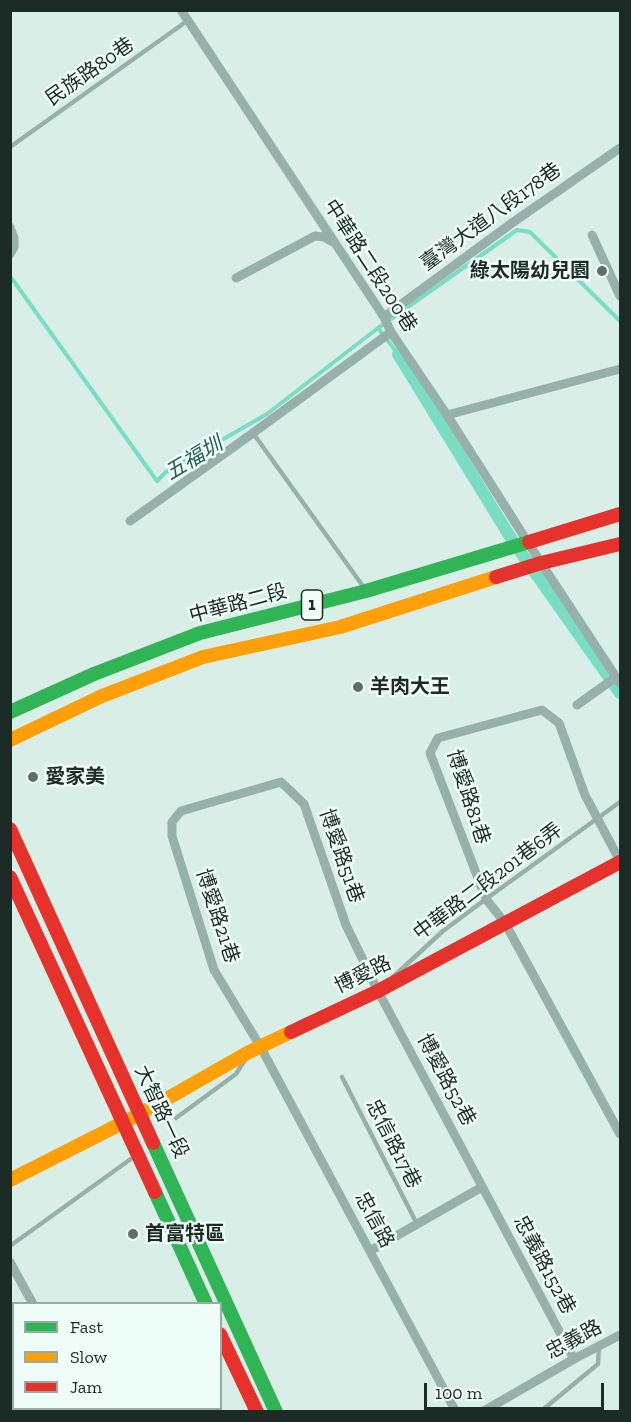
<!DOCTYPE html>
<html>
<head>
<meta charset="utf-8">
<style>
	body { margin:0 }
	#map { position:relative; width:631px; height:1422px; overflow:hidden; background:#d8eee6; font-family:"Zilla Slab",serif }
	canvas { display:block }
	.frame { position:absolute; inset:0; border:12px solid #1d2b27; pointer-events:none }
	.legend { position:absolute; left:12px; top:1302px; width:210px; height:108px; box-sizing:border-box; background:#eefdf8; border:2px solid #9aa9a4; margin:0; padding:8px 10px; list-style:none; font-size:18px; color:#1d2b27 }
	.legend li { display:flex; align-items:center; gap:12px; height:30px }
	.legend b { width:30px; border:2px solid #9aa9a4 }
	.scale { position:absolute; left:424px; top:1383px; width:180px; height:27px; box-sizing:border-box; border:3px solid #1d2b27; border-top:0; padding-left:8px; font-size:18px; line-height:21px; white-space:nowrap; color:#1d2b27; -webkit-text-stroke:4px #eefdf8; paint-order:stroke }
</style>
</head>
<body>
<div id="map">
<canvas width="631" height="1422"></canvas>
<div class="frame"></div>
<ul class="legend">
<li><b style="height:8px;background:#30b455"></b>Fast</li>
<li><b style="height:8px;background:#ff9f0a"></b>Slow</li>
<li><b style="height:8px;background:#e5322d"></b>Jam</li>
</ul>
<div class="scale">100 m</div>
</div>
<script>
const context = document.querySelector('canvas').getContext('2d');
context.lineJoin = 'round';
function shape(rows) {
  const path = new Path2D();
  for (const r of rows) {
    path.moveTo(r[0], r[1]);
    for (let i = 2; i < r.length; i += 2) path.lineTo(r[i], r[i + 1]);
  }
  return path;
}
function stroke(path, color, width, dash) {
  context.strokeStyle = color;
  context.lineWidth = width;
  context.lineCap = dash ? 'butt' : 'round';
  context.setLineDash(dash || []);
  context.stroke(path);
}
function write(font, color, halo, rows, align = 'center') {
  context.font = font + ' "Zilla Slab","Noto Sans TC",serif';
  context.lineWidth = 5;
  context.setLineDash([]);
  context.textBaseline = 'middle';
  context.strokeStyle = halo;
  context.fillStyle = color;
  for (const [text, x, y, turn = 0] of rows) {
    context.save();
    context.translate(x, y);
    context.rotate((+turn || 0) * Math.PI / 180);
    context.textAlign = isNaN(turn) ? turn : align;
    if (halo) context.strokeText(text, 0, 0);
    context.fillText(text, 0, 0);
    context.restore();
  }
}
stroke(shape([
	[10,276,157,481,166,472,267,414,378,328,398,354],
	[378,328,517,230,530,232,620,321]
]), '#7bdcc4', 4);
stroke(shape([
	[398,354,512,540,620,693]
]), '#7bdcc4', 12);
stroke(shape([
	[10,147,187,21],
	[253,433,365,589],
	[393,977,443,931,486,899,620,802],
	[342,1077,417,1224],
	[176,1118,236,1074,245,1060],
	[10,1246,135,1156],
	[540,1412,598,1364,599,1346]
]), '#97b1aa', 4.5);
stroke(shape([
	[181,10,384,317,391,332,447,415,541,563,620,683],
	[10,227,14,238,14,247,10,254],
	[592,235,620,296],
	[236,278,315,236,324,237,333,242],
	[384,317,512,223,620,148],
	[447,415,620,369],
	[130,521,253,433,391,332],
	[577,705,616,677],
	[620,861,585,795,559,723,542,710,438,738,430,753,486,899,505,923,620,1134],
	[370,1251,482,1187],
	[10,1262,33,1304],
	[90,1408,91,1412],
	[456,1412,260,1046,214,970,172,836,172,822,181,811,281,782,304,804,346,925,378,991,574,1359],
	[482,1412,574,1359,620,1335]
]), '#97b1aa', 9);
stroke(shape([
	[10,712,94,674,200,633,366,591,529,542],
	[153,1143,276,1412],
	[155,1192,206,1304]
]), '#30b455', 14);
stroke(shape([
	[10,740,102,696,203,657,340,627,496,577],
	[10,1180,140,1114,249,1052,291,1032]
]), '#ff9f0a', 14);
stroke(shape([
	[529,542,620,514],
	[496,577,541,563,620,544],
	[10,829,153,1143],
	[10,877,155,1192],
	[291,1032,378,991,620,862],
	[220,1334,257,1412]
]), '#e5322d', 14);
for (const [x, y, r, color] of [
	[602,271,6,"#5e6f6a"],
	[358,687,6,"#5e6f6a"],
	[33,777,6,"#5e6f6a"],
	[133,1234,6,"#5e6f6a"]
]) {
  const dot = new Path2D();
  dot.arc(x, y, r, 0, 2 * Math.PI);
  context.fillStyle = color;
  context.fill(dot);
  stroke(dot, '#eefdf8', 2);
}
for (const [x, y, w] of [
	[312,605,21]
]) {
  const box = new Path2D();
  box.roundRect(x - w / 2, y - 15, w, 30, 4.5);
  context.fillStyle = '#eefdf8';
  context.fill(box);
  stroke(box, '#1d2b27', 1.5);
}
write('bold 18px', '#1d2b27', null, [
	["1",312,605]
]);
write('20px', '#1d2b27', '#eefdf8', [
	["民族路80巷",90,72,-35],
	["臺灣大道八段178巷",491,217,-36],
	["中華路二段200巷",370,266,57],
	["中華路二段",238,604,-15],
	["博愛路81巷",468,797,72],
	["博愛路51巷",341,856,71],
	["中華路二段201巷6弄",488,882,-37],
	["博愛路21巷",217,916,72],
	["博愛路",363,975,-26],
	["博愛路52巷",446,1080,62],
	["大智路一段",161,1112,65],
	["忠信路17巷",393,1144,63],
	["忠信路",374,1220,62],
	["忠義路152巷",544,1265,62],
	["忠義路",574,1340,-28]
]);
write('bold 20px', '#1d2b27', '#eefdf8', [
	["綠太陽幼兒園",590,271,"right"],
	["羊肉大王",370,687],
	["愛家美",45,777],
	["首富特區",145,1234]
], 'left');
write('italic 21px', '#285d50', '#eefdf8', [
	["五福圳",194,459,-31]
]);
</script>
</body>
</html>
